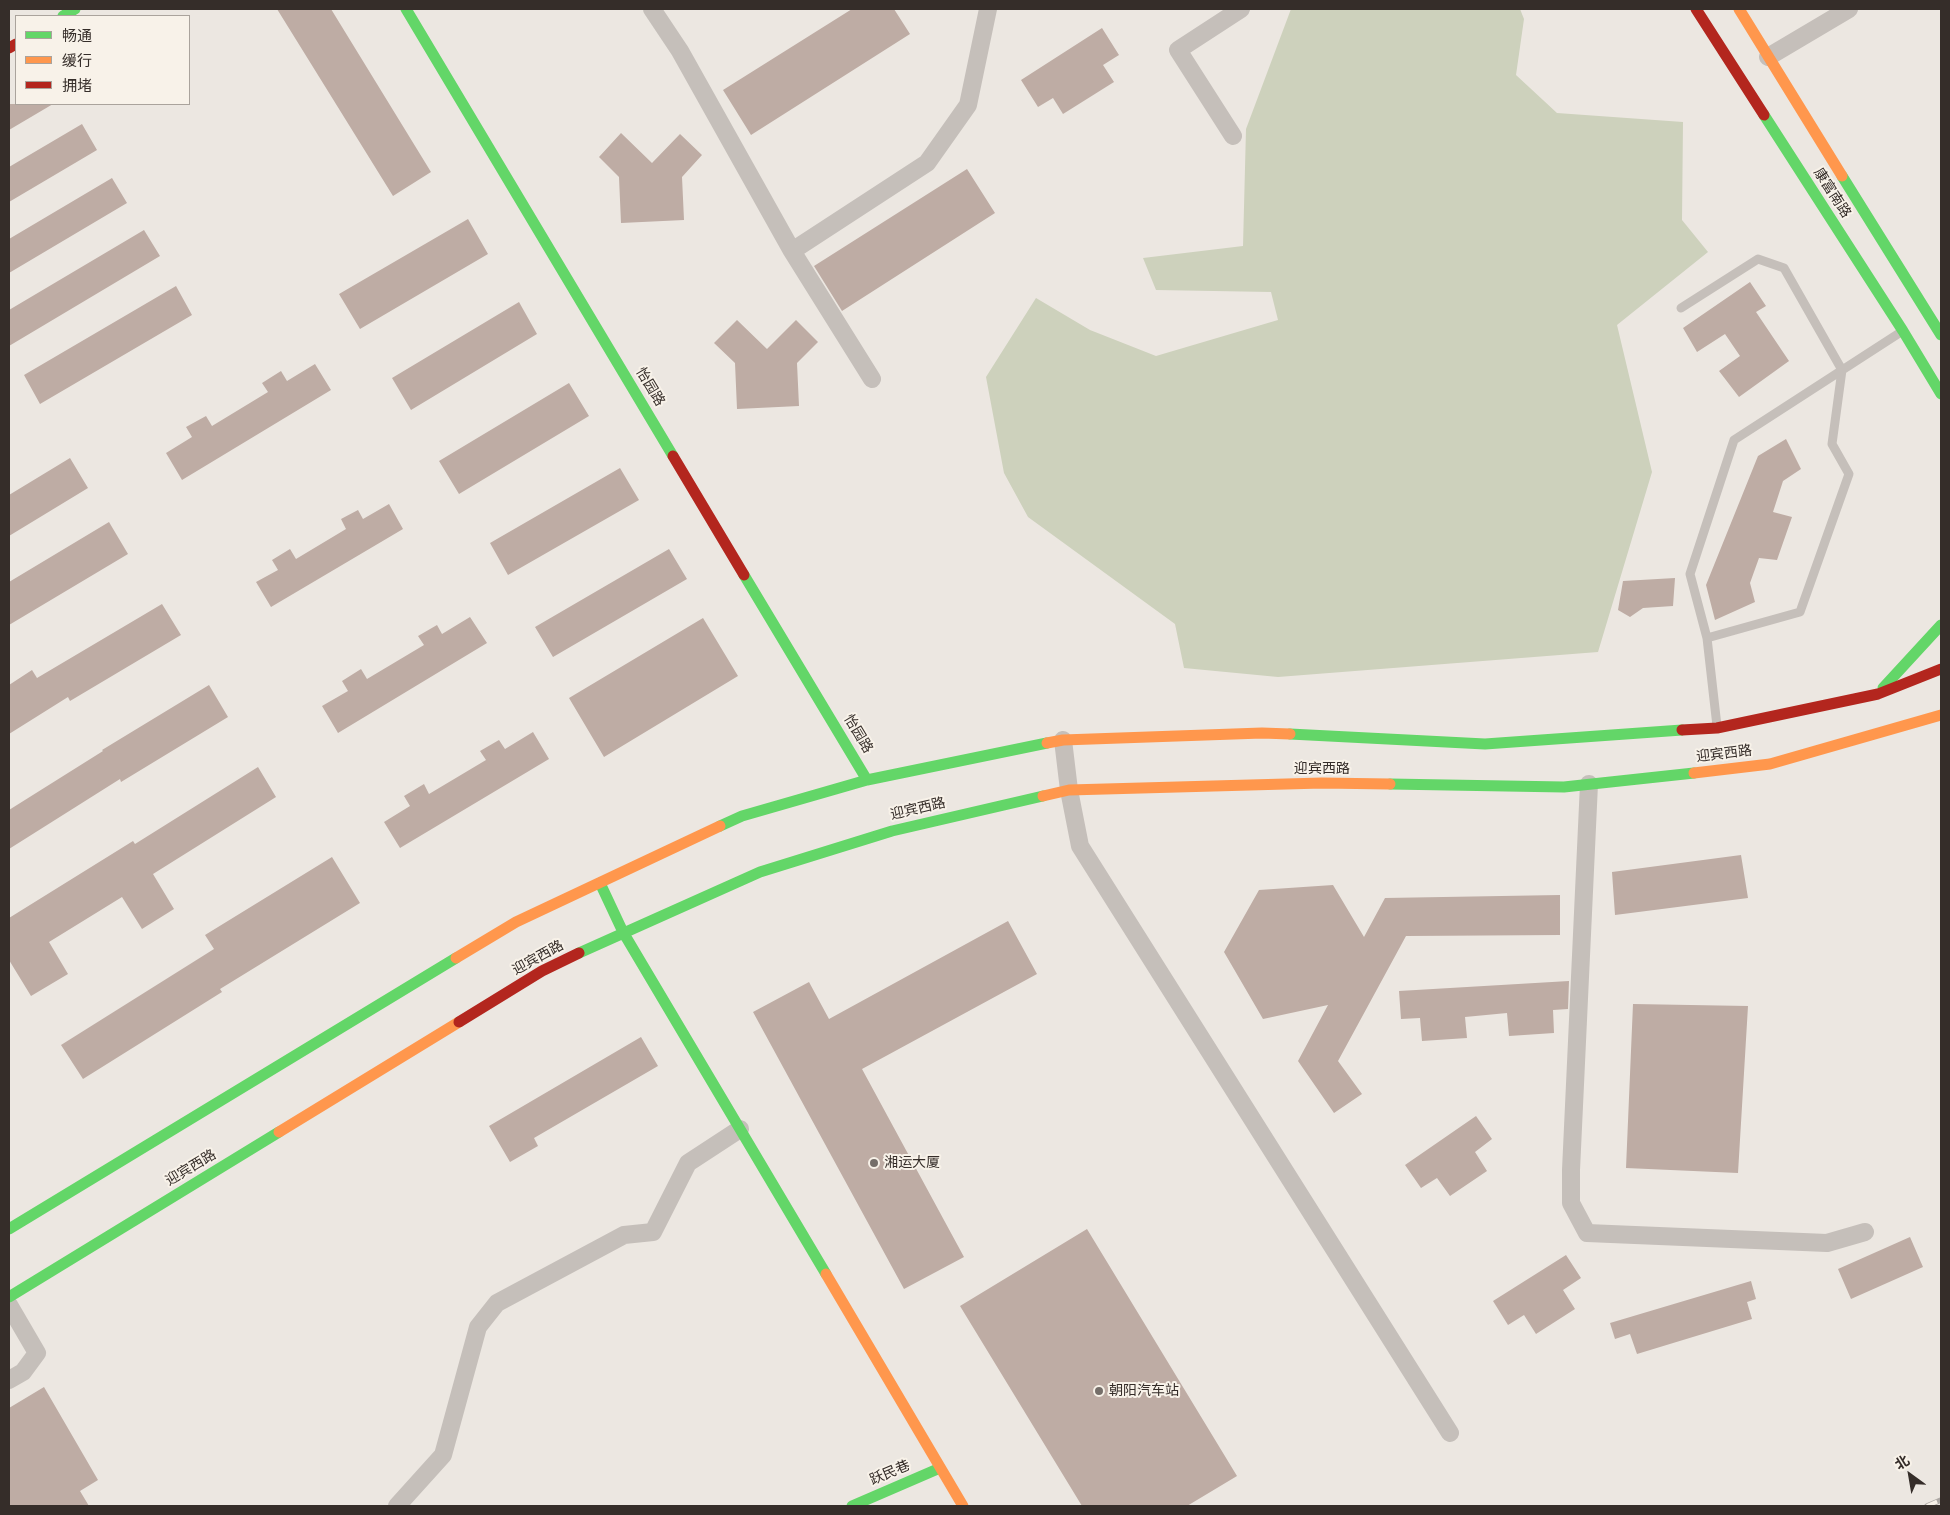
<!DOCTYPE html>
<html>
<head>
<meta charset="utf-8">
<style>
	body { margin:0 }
	#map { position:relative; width:1950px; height:1515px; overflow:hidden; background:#ece7e1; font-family:"Open Sans","Noto Sans SC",sans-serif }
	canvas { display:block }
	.frame { position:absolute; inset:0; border:10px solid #352d29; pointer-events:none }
	.legend { position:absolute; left:15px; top:15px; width:175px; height:90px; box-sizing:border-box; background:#f8f2e9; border:1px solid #aaa39c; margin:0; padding:6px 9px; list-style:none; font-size:15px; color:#352d29 }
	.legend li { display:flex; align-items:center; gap:10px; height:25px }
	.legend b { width:25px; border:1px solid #aaa39c }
	.north { position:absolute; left:1885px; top:1450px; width:50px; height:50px; -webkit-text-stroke:4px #f8f2e9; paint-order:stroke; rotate:328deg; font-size:14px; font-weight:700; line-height:20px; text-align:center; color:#352d29 }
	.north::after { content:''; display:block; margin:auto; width:18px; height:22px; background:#352d29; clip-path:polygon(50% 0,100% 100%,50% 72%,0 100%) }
</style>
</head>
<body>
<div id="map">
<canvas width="1950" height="1515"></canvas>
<div class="frame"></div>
<ul class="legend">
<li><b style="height:6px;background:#63d668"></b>畅通</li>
<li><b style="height:6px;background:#ff974d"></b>缓行</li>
<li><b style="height:6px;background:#b3261e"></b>拥堵</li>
</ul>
<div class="north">北</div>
</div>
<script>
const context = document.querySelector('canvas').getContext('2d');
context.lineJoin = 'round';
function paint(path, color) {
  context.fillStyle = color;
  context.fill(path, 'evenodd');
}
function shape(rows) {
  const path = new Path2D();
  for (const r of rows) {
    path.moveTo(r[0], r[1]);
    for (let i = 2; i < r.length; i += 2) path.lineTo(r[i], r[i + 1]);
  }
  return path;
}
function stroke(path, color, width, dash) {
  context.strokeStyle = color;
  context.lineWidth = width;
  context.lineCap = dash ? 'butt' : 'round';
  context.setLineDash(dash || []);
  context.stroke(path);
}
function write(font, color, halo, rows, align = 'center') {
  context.font = font + ' "Open Sans","Noto Sans SC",sans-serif';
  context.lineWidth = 4;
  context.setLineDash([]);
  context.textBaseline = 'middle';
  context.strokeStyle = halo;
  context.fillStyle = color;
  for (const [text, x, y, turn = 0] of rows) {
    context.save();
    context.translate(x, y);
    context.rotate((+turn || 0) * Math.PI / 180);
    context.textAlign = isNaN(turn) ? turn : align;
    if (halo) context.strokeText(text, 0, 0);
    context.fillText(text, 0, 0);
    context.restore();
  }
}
paint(shape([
	[1291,9,1520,9,1524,19,1516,75,1557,113,1683,122,1682,220,1708,252,1617,325,1652,472,1598,652,1278,677,1184,668,1175,624,1028,517,1004,473,986,377,1036,298,1090,330,1156,356,1278,320,1271,292,1156,290,1143,258,1243,246,1246,129]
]), '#cdd1bc');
paint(shape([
	[277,9,331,9,431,172,393,196],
	[852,9,894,9,910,34,751,135,723,90],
	[1102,28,1119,55,1103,65,1114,82,1063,114,1053,98,1038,107,1021,80],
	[9,104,53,104,9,130],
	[82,124,97,150,9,202,9,167],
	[621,133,652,163,680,134,702,155,682,177,684,220,621,223,619,177,599,157],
	[967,169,995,213,842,311,814,266],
	[112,178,127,203,9,273,9,239],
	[468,219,488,254,360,329,339,294],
	[144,230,160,256,9,346,9,310],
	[1750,282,1766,306,1756,312,1789,361,1739,397,1719,371,1740,356,1725,334,1697,352,1683,328],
	[176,286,192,315,40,404,24,375],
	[519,302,537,334,411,410,392,378],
	[737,320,767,349,796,320,818,342,797,363,799,406,737,409,735,363,714,343],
	[315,364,331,390,182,480,166,453,192,437,186,427,206,416,212,426,268,392,262,383,281,371,287,381],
	[569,383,589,416,459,494,439,461],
	[1786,439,1801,469,1783,481,1773,512,1792,517,1777,560,1759,558,1750,583,1755,602,1715,620,1706,585,1758,456],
	[70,458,88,488,9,536,9,495],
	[620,468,639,500,508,575,490,543],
	[389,504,403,529,271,607,256,582,278,570,272,560,290,549,296,559,346,529,341,519,358,510,363,519],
	[109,522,128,554,9,625,9,582],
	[669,549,687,579,553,657,535,627],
	[1675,578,1673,606,1643,608,1630,617,1618,610,1623,581],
	[162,604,181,635,70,701,68,697,9,734,9,685,32,670,37,678],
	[470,617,487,643,338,733,322,706,348,691,342,681,361,669,367,679,424,645,418,636,437,625,442,634],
	[703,618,738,676,604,757,569,698],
	[209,685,228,717,121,782,120,779,9,849,9,810,103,751,102,750],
	[533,732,549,759,400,848,384,822,410,806,404,796,424,784,429,794,486,760,480,751,499,740,505,749],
	[258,767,276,797,153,874,174,909,142,929,122,897,49,942,68,974,31,996,9,960,9,918,133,841,135,844],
	[1741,855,1748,898,1615,915,1612,872],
	[332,857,360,903,220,989,222,992,83,1079,61,1045,214,949,205,935],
	[1333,885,1364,937,1385,898,1560,895,1560,935,1406,936,1338,1061,1362,1094,1334,1113,1298,1061,1328,1005,1263,1019,1224,952,1259,890],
	[1008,921,1037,974,862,1069,964,1257,904,1289,753,1012,809,982,829,1019],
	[1569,981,1568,1009,1553,1010,1554,1033,1509,1036,1507,1013,1465,1017,1467,1038,1422,1041,1420,1018,1401,1019,1399,991],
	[1633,1004,1748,1006,1738,1173,1626,1168],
	[641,1037,658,1066,534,1138,538,1146,510,1162,489,1126],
	[1476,1116,1492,1139,1475,1152,1487,1171,1450,1196,1437,1178,1421,1188,1405,1165],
	[1087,1229,1237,1476,1187,1506,1082,1506,960,1306],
	[1910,1237,1923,1267,1851,1299,1838,1269],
	[1566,1255,1581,1278,1563,1290,1575,1309,1536,1334,1524,1315,1508,1325,1493,1301],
	[1751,1281,1756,1299,1747,1302,1752,1319,1637,1354,1630,1334,1615,1339,1610,1323],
	[44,1387,98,1480,80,1491,89,1506,9,1506,9,1408]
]), '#beaca4');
stroke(shape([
	[1681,308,1758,259,1784,268,1842,370,1832,444,1849,474,1800,612,1707,638],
	[1717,726,1707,638,1690,574,1734,440,1901,332]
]), '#c5bfba', 9);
stroke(shape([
	[652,9,680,51,792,251],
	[1768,57,1849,9],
	[1233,136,1178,50,1241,9],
	[872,379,792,251,927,163,968,105,988,9],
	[1063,740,1069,790,1080,846,1450,1433],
	[1589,784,1571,1170,1571,1203,1587,1233,1827,1243,1865,1232],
	[9,1305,37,1353,23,1372,9,1380],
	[397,1506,443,1455,478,1327,497,1303,624,1235,653,1232,688,1163,740,1129]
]), '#c5bfba', 18);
stroke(shape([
	[406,9,673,456],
	[63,16,75,9],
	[1764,115,1903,331,1941,394],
	[1842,176,1941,335],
	[744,575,867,780],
	[1883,688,1941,625],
	[1290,734,1485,744,1682,730],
	[1390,784,1564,787,1694,773],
	[720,826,742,816,867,780,1047,743],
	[600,883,623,932,826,1274],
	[579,953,760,872,892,831,1043,796],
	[9,1229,456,958],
	[9,1297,279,1132],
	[852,1506,940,1468]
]), '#63d668', 11);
stroke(shape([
	[1739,9,1842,176],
	[1047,743,1063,740,1262,733,1290,734],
	[1694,773,1770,764,1941,715],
	[1043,796,1069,790,1322,783,1390,784],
	[456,958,516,922,720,826],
	[279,1132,459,1022],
	[826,1274,963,1506]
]), '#ff974d', 11);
stroke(shape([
	[1696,9,1764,115],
	[9,48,16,44],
	[673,456,744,575],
	[1682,730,1717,728,1878,694,1941,669],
	[459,1022,542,971,579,953]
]), '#b3261e', 11);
const rail = shape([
	[1927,1506,1941,1500]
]);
stroke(rail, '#ada8a4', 5.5);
stroke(rail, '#f8f2e9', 4, [11]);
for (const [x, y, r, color] of [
	[874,1163,5,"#756e69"],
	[1099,1391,5,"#756e69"]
]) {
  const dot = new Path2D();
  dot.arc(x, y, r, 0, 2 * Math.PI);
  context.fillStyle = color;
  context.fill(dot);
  stroke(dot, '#f8f2e9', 2);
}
write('14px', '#352d29', '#f8f2e9', [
	["康富南路",1832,193,57],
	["怡园路",650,387,59],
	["怡园路",858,734,59],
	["迎宾西路",1724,754,-7],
	["迎宾西路",1322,769],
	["迎宾西路",918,809,-13],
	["迎宾西路",538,958,-29],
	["迎宾西路",191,1168,-31],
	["跃民巷",890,1473,-23]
]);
write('14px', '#352d29', '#f8f2e9', [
	["湘运大厦",884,1163],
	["朝阳汽车站",1109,1391]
], 'left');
</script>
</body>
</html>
